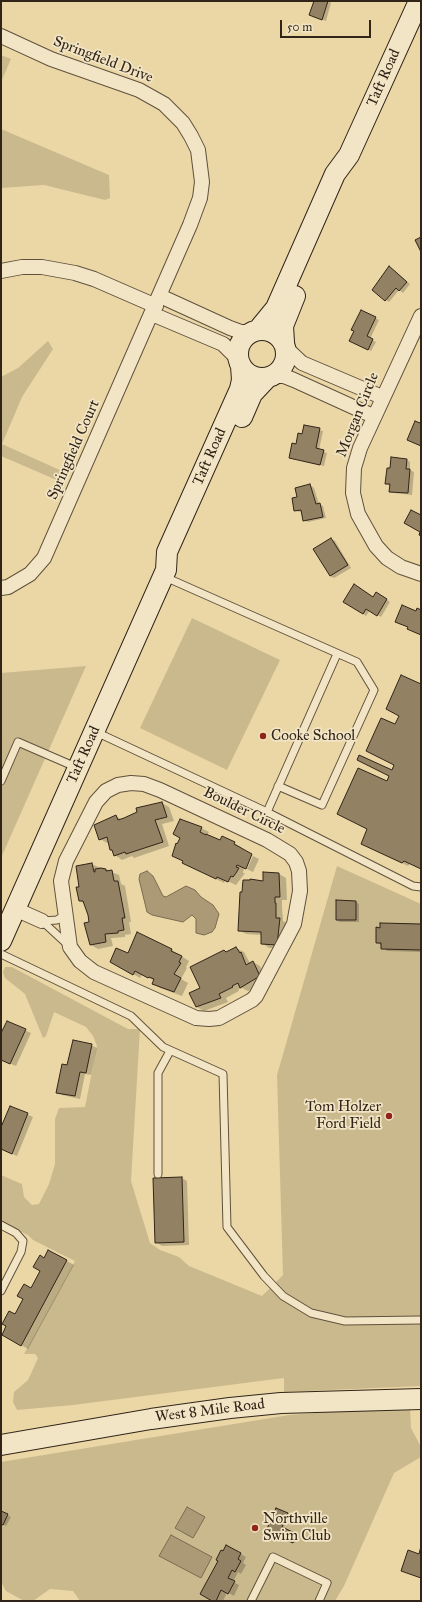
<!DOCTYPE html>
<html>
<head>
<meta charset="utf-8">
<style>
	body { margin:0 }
	#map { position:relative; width:422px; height:1602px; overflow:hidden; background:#ebd7a6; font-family:"IM FELL Great Primer",serif }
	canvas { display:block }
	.frame { position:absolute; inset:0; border:2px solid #312419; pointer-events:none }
	.scale { position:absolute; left:280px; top:20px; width:91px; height:18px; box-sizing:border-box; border:2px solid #312419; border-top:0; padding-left:5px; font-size:12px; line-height:14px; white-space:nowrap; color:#312419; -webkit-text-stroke:3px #f2e5c5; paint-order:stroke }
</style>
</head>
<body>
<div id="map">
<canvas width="422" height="1602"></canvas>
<div class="frame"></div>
<div class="scale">50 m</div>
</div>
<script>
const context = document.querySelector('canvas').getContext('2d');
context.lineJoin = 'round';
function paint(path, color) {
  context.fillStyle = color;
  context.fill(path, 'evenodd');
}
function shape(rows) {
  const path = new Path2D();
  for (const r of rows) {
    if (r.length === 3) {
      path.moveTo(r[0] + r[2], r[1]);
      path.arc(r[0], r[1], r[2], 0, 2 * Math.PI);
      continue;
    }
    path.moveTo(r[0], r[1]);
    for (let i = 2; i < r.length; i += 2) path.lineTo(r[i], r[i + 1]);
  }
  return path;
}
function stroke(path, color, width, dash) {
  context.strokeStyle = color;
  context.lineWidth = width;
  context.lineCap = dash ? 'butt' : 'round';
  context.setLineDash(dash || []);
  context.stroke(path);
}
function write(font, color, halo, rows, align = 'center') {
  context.font = font + ' "IM FELL Great Primer",serif';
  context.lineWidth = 3.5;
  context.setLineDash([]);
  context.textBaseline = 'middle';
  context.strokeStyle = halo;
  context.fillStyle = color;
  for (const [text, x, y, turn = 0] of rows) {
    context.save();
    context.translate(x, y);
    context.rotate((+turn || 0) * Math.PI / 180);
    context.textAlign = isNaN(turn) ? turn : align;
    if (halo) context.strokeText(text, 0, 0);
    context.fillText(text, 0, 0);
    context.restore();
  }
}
paint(shape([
	[1,55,11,59,1,82],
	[1,129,109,175,110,198,105,200,44,185,1,188],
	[48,341,53,349,22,397,2,444,62,471,59,481,1,456,1,377,18,368],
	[192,618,280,660,227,770,140,728],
	[86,666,1,858,1,673],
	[337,866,421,904,421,1386,284,1392,284,1378,73,1405,17,1410,13,1402,14,1392,28,1380,38,1358,35,1354,24,1354,75,1261,33,1240,28,1235,2,1223,1,1175,22,1184,24,1197,32,1205,39,1204,49,1184,55,1164,55,1119,59,1108,85,1107,97,1046,93,1036,86,1027,54,1012,46,1036,43,1038,25,994,5,978,3,972,5,967,12,967,128,1029,140,1029,131,1181,150,1243,160,1250,179,1257,189,1266,262,1296,283,1275,277,1075],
	[410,1406,411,1428,421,1447,421,1457,394,1473,344,1586,335,1601,80,1601,73,1591,50,1589,33,1601,24,1601,6,1591,1,1582,1,1462,289,1415]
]), '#cbb98e');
const water = shape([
	[147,871,153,876,163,896,166,897,186,886,195,890,201,897,213,905,219,914,215,928,212,932,204,935,196,933,196,919,192,915,183,922,152,915,147,912,139,879,140,874,147,871],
	[187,1507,205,1517,193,1538,175,1528,187,1507],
	[171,1535,212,1557,201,1578,159,1556,171,1535]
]);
paint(water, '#ac9a76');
stroke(water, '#7b6b51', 1);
paint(shape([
	[315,1,328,1,331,3,326,21,310,15],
	[393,269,410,284,403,293,399,290,389,302,386,300],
	[361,311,379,320,370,339,376,342,371,351,354,343],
	[305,426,323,431,319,450,327,453,324,466,290,458,303,435],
	[407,460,410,462,410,470,414,472,412,495,394,493,390,491,390,486,386,484,391,469],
	[310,485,314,488,319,504,323,506,326,518,308,522,304,520,302,512,295,511,298,498],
	[331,539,335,541,351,568,334,578,330,576],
	[377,593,390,602,381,617,370,610,366,616,344,601,374,598],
	[421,685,421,868,410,864,408,866,368,847,387,783,395,765,396,726],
	[162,803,169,807,174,821,162,824,169,846,134,858,132,856,122,860,115,855,111,850,110,842,107,843,100,839,116,816,122,820],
	[201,828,209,832,207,835,220,842,234,843,241,847,244,868,243,873,245,873,236,885,225,880,224,883,183,863],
	[253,856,259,859,253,872,247,869],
	[91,864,119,875,121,884,125,886,131,922,129,922,131,934,125,935,125,937,111,938,113,946,98,949,91,945,90,922,85,904,80,901,80,888],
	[279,874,286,878,287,900,282,900,282,907,283,921,287,923,284,948,269,948,262,943,262,935,246,934,239,930,264,882],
	[356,902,359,904,359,922,340,922,337,920],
	[421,925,421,952,387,951,377,942],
	[236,948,244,952,250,963,253,962,260,966,267,980,248,991,242,988,238,990,239,991,226,998,228,1002,204,1011,197,1007,191,994,202,988,227,953],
	[172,950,189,961,186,967,187,968,181,979,188,983,182,996,160,988,153,984,155,981,142,975,140,978,111,961,128,954],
	[7,1022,31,1033,16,1066,1,1060,1,1036],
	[91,1045,97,1048,91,1075,85,1074,80,1099,62,1095,57,1092,68,1066],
	[10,1107,33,1117,17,1156,1,1149,1,1130],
	[182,1178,187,1181,189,1245,162,1246,156,1242],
	[49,1251,74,1265,28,1349,3,1335,42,1270],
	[277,1509,289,1515,283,1528,298,1535,295,1543,267,1530],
	[1,1512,11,1517,6,1526,1,1524],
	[227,1546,246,1557,243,1563,246,1565,241,1574,238,1572,233,1582,239,1585,234,1596,227,1592,223,1601,214,1601,219,1561]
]), '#0003');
const building = shape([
	[314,1,328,1,322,20,309,15,314,1],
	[421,237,421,252,415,240,421,237],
	[389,266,407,282,399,291,396,288,385,301,372,290,389,266],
	[361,310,376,317,367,336,373,339,368,350,349,341,354,331,351,330,361,310],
	[415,421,420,423,421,421,421,446,407,440,415,421],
	[304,425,320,428,316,448,324,450,320,465,289,458,292,443,296,444,298,433,302,434,304,425],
	[391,457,407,459,406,469,410,469,408,493,389,492,390,484,385,484,387,468,390,468,391,457],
	[310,484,316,504,320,503,323,517,303,521,301,510,294,511,292,498,297,497,295,488,310,484],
	[411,510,421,515,421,536,419,535,420,532,404,523,411,510],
	[331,538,348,565,330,576,313,549,331,538],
	[354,584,373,597,376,592,387,599,377,616,366,609,363,614,343,602,354,584],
	[402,605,416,611,417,608,421,610,421,635,407,629,408,627,395,622,402,605],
	[401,675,421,684,421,869,404,861,402,863,361,844,367,829,337,814,358,768,387,781,389,776,357,760,359,755,392,770,394,765,366,751,381,718,395,724,399,716,386,709,401,675],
	[162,802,167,817,155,820,163,842,126,854,125,852,114,856,112,850,110,850,107,837,99,840,94,825,116,815,118,820,124,818,137,812,136,808,162,802],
	[180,819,202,827,200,832,206,835,206,834,220,840,222,836,235,842,234,844,252,854,246,869,237,865,236,867,239,868,236,873,233,877,231,876,228,882,217,877,216,879,182,863,183,861,172,856,176,843,177,844,180,838,173,834,180,819],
	[92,863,94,872,95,872,95,869,101,868,106,869,106,871,112,870,114,881,118,881,125,918,122,918,124,930,118,931,118,933,105,934,106,942,90,945,84,923,89,922,88,915,83,901,79,901,76,887,79,887,76,866,92,863],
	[263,872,279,873,280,897,275,897,275,903,276,903,276,918,280,918,277,945,261,944,261,932,238,931,240,892,242,892,243,880,250,880,250,879,263,881,263,872],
	[336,900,356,901,356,920,336,920,336,900],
	[380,923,421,924,421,950,381,949,381,943,376,943,376,927,380,928,380,923],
	[137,932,172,949,171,951,182,956,179,962,181,963,174,974,181,978,174,992,152,984,154,979,149,977,148,978,135,971,133,975,110,962,116,948,128,953,137,932],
	[236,947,240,953,241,952,246,965,253,961,260,976,240,988,238,983,232,986,233,987,219,994,221,998,196,1007,189,993,200,988,190,967,224,950,226,952,236,947],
	[7,1021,26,1029,10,1064,1,1060,1,1033,7,1021],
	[73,1040,92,1044,86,1073,80,1072,75,1096,56,1093,62,1064,67,1065,73,1040],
	[10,1106,28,1113,12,1154,1,1149,1,1127,10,1106],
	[182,1177,184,1242,155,1243,153,1178,182,1177],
	[48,1250,67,1260,21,1346,2,1335,6,1326,2,1324,9,1311,15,1314,23,1299,17,1296,24,1284,31,1288,40,1271,33,1267,40,1255,44,1258,48,1250],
	[276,1508,288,1513,282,1527,297,1534,293,1543,266,1531,276,1508],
	[1,1511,8,1514,3,1525,1,1524,1,1511],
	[226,1545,241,1553,238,1559,241,1561,235,1572,232,1570,228,1578,235,1581,228,1594,221,1590,216,1601,212,1601,200,1594,218,1561,216,1560,221,1550,223,1551,226,1545],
	[421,1546,421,1578,401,1571,408,1550,419,1554,421,1546]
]);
paint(building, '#928162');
stroke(building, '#312419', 1);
const lane = shape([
	[165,577,357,662,374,690,322,805,278,786],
	[96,732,267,812,413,886,421,887],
	[1,781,18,742,78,768],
	[267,812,337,654],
	[42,921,68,945],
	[42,921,57,920,65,915],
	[1,954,131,1016,163,1047,223,1074,227,1227,264,1276,283,1296,311,1313,345,1321,421,1320],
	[158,1174,158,1073,170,1051],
	[1,1225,16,1233,23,1241,21,1252,1,1291],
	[251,1601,273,1557,327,1583,319,1601]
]);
const street = shape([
	[1,36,51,59,139,90,164,104,183,123,191,136,198,150,202,182,200,198,190,225,44,558,30,574,8,587,1,588],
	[1,271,22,267,42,267,75,273,94,279,156,306],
	[160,296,230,328,241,332,251,332],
	[152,314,223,344,238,359],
	[421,316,360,448,354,468,353,493,358,514,376,546,387,558,401,567,421,574],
	[286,348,302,363,382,397],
	[273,376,284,376,294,380,373,416],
	[131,783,144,784,160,790,267,840,290,854,296,862,299,871,300,891,294,924,256,996,252,1000,219,1018,209,1019,196,1018,94,972,80,961,70,947,61,881,66,861,96,802,106,791,118,785,131,783],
	[15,909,42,921]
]);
const secondary = shape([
	[262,354,24],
	[258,330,276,308,335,174,349,155,419,1],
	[284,342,283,326,295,296],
	[242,417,252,394,267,378],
	[1,941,166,570,167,552,240,389,242,380,241,366],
	[1,1445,151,1419,230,1408,281,1403,421,1399]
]);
stroke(lane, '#60513c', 9);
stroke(street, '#60513c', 16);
stroke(secondary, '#312419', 22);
stroke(lane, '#f2e5c5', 7);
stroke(street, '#f2e5c5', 14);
stroke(secondary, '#f2e5c5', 20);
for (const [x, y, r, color] of [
	[263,736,4,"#8f2418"],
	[389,1116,4,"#8f2418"],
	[255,1528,4,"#8f2418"]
]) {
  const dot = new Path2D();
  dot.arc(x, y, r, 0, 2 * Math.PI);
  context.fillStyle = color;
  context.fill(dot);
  stroke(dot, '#f2e5c5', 1.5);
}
write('15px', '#312419', '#f2e5c5', [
	["Springfield Drive",103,60,21],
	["Taft Road",384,78,-66],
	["Morgan Circle",358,415,-68],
	["Springfield Court",74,450,-66],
	["Taft Road",210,457,-66],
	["Taft Road",84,755,-66],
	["Boulder Circle",244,811,26],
	["West 8 Mile Road",210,1411,-7]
]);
write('15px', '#312419', '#f2e5c5', [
	["Cooke School",271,736],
	["Tom Holzer",381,1107,"right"],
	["Ford Field",381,1124,"right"],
	["Northville",263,1519],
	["Swim Club",263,1536]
], 'left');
</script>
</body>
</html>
